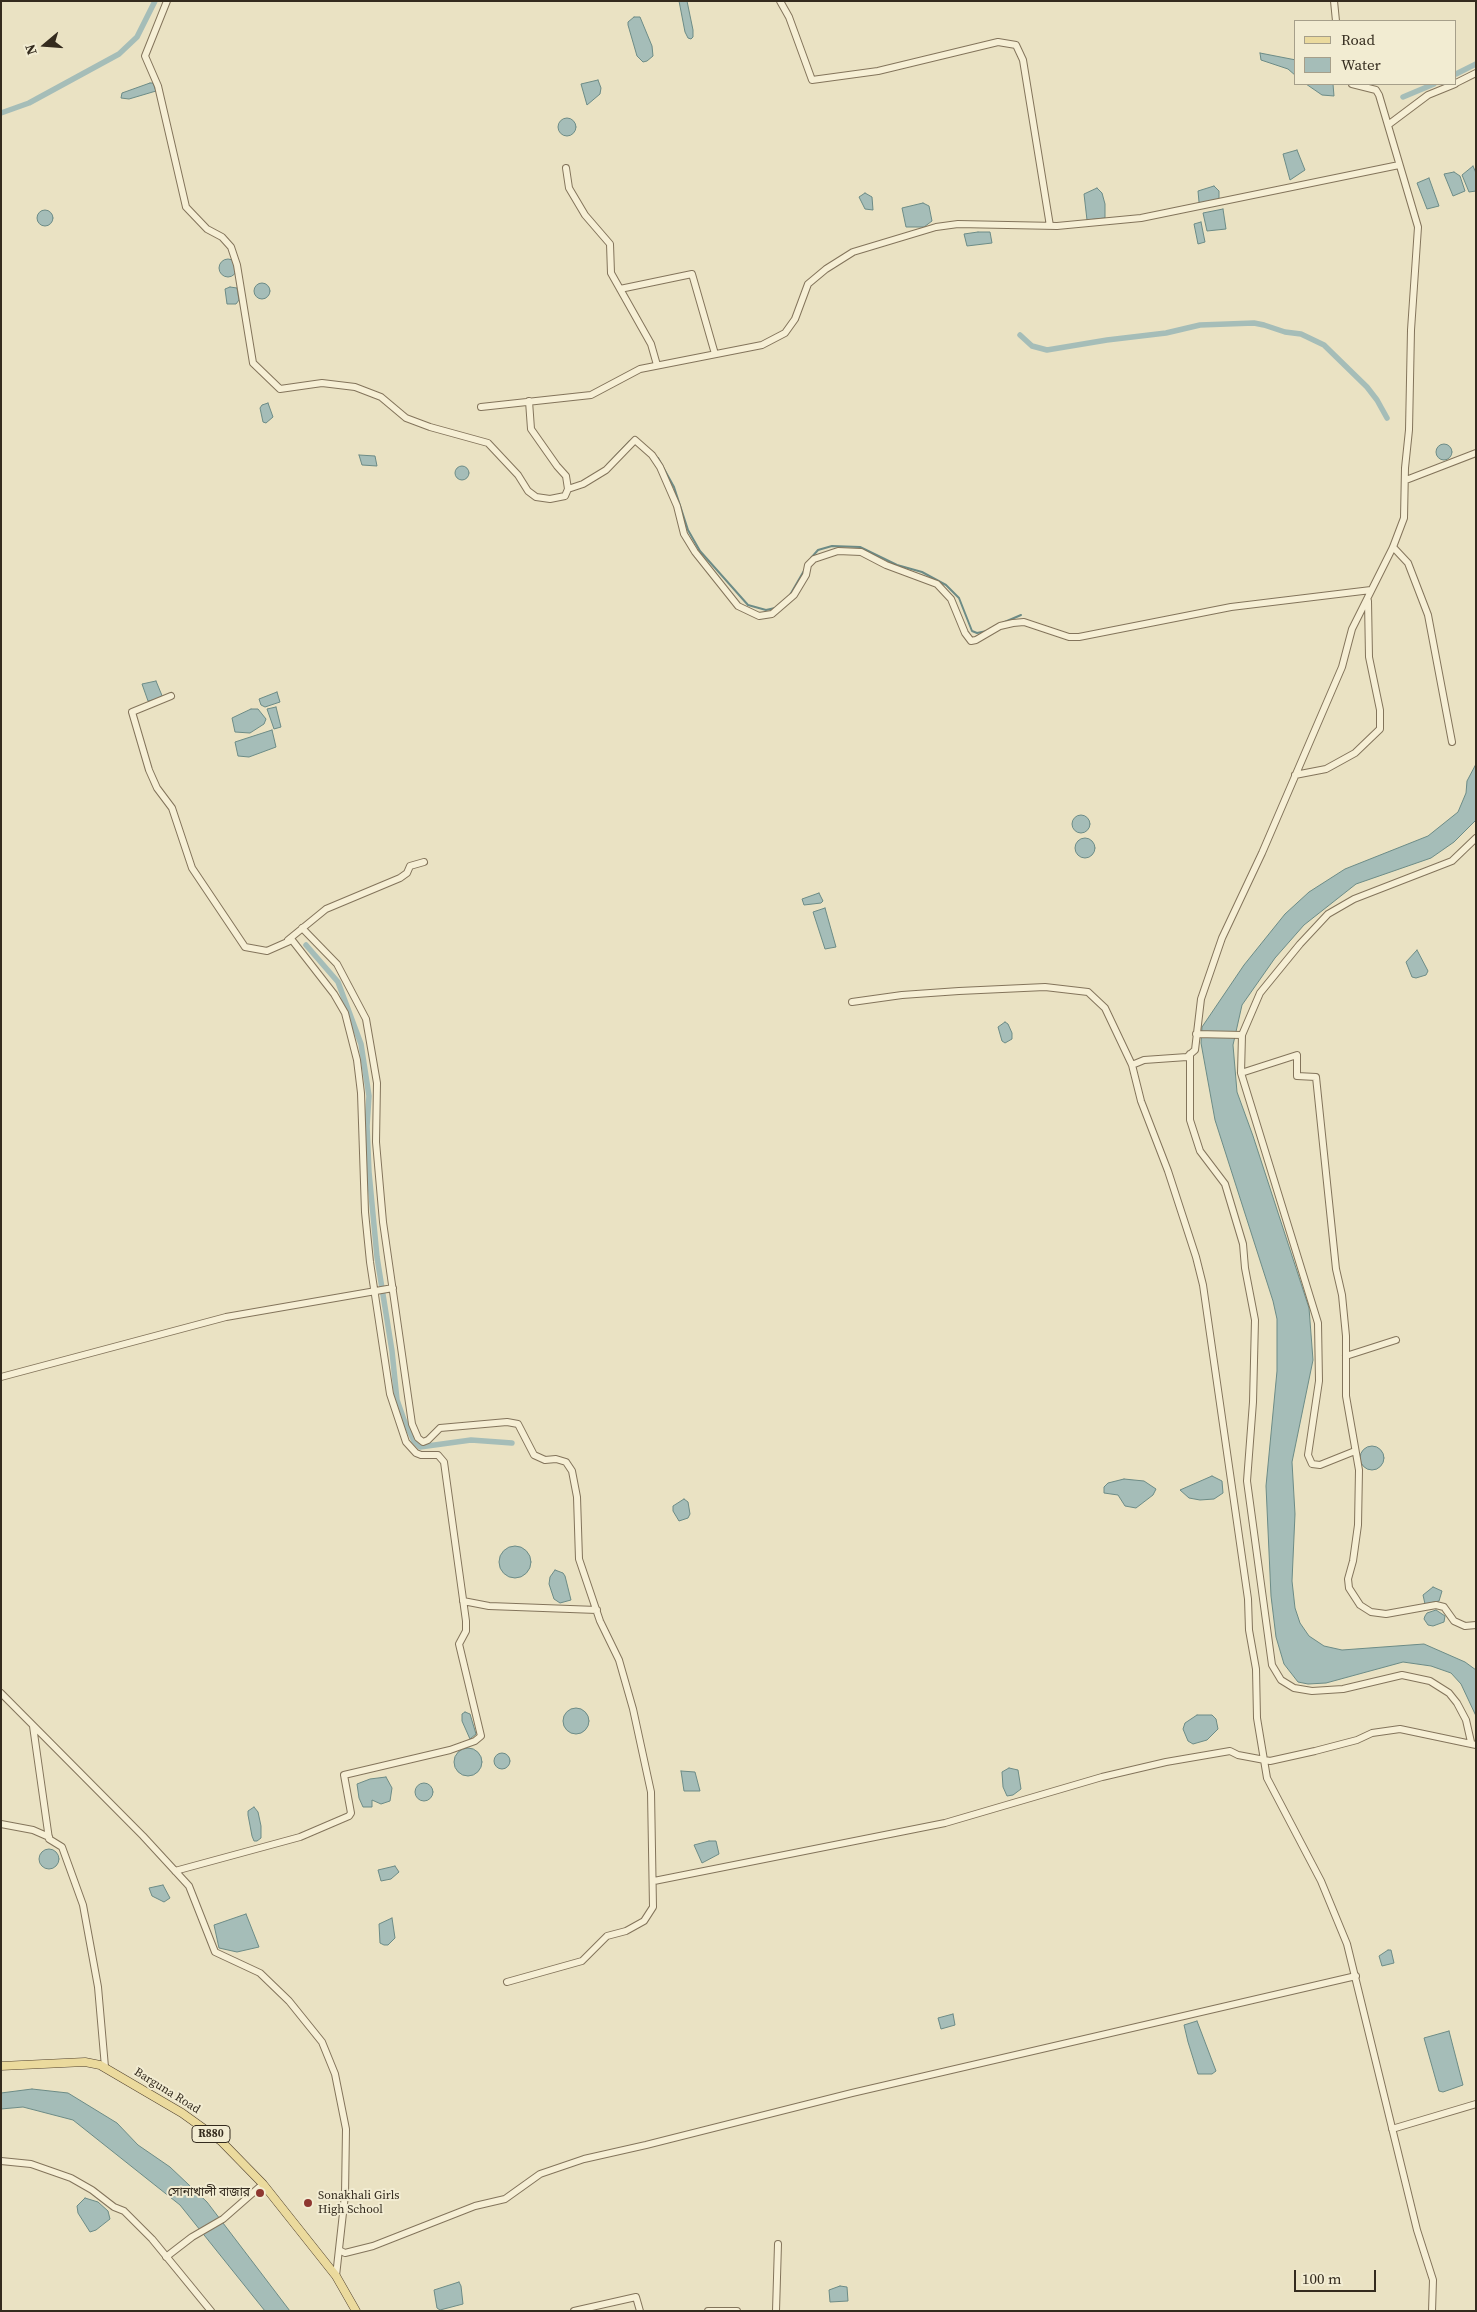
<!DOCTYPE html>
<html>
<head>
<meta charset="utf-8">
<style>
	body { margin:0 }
	#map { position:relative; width:1477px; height:2312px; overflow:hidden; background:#eae2c3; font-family:"Source Serif 4",serif }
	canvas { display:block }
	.frame { position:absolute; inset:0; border:2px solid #342b1e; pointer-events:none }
	.legend { position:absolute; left:1294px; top:20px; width:162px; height:65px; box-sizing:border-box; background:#f2ecd2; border:1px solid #a69f8a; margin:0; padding:6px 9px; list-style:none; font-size:15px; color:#342b1e }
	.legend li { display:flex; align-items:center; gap:10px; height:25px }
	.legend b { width:25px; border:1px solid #a69f8a }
	.north { position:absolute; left:20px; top:20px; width:50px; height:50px; -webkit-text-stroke:4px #f2ecd2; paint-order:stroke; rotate:252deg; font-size:14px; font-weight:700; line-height:20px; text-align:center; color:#342b1e }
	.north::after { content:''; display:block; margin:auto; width:18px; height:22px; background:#342b1e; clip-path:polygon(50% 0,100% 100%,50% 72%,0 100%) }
	.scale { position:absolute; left:1294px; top:2270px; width:82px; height:22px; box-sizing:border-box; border:2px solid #342b1e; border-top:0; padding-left:6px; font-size:15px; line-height:18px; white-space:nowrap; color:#342b1e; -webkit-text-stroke:4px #f2ecd2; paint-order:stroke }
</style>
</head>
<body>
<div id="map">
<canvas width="1477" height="2312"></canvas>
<div class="frame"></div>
<ul class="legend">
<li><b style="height:6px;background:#ebda9d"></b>Road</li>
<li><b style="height:14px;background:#a5bdb8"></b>Water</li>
</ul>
<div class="north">N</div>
<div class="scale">100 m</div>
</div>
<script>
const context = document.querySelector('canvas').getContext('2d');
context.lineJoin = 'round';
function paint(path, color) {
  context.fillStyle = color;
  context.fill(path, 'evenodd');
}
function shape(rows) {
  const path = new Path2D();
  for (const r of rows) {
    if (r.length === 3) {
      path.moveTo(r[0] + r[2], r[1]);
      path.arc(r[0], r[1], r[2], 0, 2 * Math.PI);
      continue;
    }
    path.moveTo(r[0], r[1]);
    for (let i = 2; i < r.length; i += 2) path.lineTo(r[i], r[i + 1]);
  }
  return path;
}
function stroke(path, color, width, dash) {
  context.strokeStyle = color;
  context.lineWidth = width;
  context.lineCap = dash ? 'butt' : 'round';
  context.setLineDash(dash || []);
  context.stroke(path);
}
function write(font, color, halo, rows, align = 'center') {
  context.font = font + ' "Source Serif 4","Noto Sans Bengali",serif';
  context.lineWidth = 4;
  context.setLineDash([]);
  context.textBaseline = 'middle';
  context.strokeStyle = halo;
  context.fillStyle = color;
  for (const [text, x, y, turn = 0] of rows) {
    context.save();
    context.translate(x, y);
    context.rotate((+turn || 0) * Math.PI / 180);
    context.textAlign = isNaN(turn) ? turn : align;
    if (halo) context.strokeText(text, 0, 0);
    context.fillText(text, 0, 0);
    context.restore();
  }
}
const water = shape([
	[679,1,687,1,693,30,693,37,691,39,688,38,685,32,679,1],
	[634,17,640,17,652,46,653,56,647,61,643,62,637,56,628,25,628,22,634,17],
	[1260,53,1296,60,1296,76,1288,69,1261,60,1260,53],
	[598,80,601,88,600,94,587,105,581,84,598,80],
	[150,83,153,83,156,91,129,99,121,98,122,93,150,83],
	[1306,84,1333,84,1334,96,1322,95,1306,84],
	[567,127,9],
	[1297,150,1305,170,1290,180,1283,154,1297,150],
	[1473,166,1476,173,1476,191,1469,192,1462,175,1473,166],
	[1454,172,1460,176,1465,191,1453,196,1444,174,1454,172],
	[1429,178,1439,206,1427,209,1417,183,1429,178],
	[1214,186,1219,191,1219,199,1202,204,1199,202,1198,191,1214,186],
	[1097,188,1102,193,1105,204,1105,218,1087,220,1084,194,1097,188],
	[865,193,872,197,873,210,865,209,859,197,865,193],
	[923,203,929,206,932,221,924,227,906,227,902,208,923,203],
	[1223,209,1226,229,1207,231,1203,213,1223,209],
	[45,218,8],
	[1201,222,1205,242,1198,244,1194,224,1201,222],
	[978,232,990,232,992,243,967,246,964,234,978,232],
	[228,268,9],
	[262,291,8],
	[230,287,237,288,239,300,236,304,227,304,225,289,230,287],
	[268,403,273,417,266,423,263,422,260,408,262,405,268,403],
	[1444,452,8],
	[359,455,375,456,377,466,362,465,359,455],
	[462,473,7],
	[156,681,163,698,148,701,142,684,156,681],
	[277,692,280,702,265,707,261,705,259,699,277,692],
	[276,707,281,727,274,729,267,709,276,707],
	[251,709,258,709,266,719,264,724,250,733,235,732,232,718,251,709],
	[272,730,276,747,249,757,238,756,235,742,272,730],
	[1476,764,1476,820,1454,842,1431,858,1356,884,1304,925,1275,958,1242,1005,1233,1045,1237,1092,1253,1136,1309,1308,1313,1360,1292,1462,1295,1514,1292,1581,1295,1608,1300,1623,1309,1636,1324,1646,1342,1650,1424,1644,1465,1662,1476,1670,1476,1716,1461,1684,1451,1673,1431,1666,1403,1662,1326,1683,1308,1684,1298,1682,1284,1664,1276,1637,1271,1596,1266,1486,1277,1371,1277,1319,1273,1301,1215,1120,1201,1043,1202,1027,1244,965,1285,914,1309,892,1345,869,1428,836,1458,812,1466,793,1467,781,1476,764],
	[1081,824,9],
	[1085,848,10],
	[819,893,823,901,821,903,804,905,802,899,819,893],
	[825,908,836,947,825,949,813,912,825,908],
	[1417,950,1428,971,1426,975,1416,978,1412,977,1406,962,1417,950],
	[1005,1022,1008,1024,1012,1033,1012,1039,1005,1043,1002,1041,998,1027,1005,1022],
	[1372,1458,12],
	[1212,1476,1222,1481,1223,1493,1214,1499,1200,1500,1189,1498,1180,1490,1212,1476],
	[1124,1479,1144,1481,1156,1489,1153,1495,1136,1508,1125,1506,1118,1495,1104,1493,1104,1487,1108,1483,1124,1479],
	[684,1499,688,1502,690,1514,688,1518,679,1521,673,1511,673,1506,684,1499],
	[515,1562,16],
	[555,1570,563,1573,565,1576,571,1600,560,1603,554,1599,549,1584,550,1577,555,1570],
	[1433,1587,1442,1591,1439,1601,1425,1604,1423,1595,1433,1587],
	[1436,1610,1445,1616,1444,1622,1433,1626,1428,1625,1424,1619,1425,1616,1427,1613,1436,1610],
	[576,1721,13],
	[465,1712,470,1714,476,1734,470,1739,462,1721,462,1714,465,1712],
	[1197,1715,1212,1715,1216,1719,1218,1729,1207,1740,1193,1744,1188,1741,1183,1729,1185,1723,1197,1715],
	[468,1762,14],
	[502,1761,8],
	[1009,1768,1018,1770,1021,1789,1013,1795,1007,1796,1003,1787,1002,1772,1009,1768],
	[681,1771,695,1772,700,1791,684,1791,681,1771],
	[386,1777,392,1788,390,1801,381,1804,372,1800,372,1807,363,1807,359,1798,357,1784,370,1779,386,1777],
	[424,1792,9],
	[254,1807,258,1812,261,1826,261,1838,257,1841,254,1841,252,1836,248,1815,248,1811,254,1807],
	[709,1841,716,1841,719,1854,702,1863,694,1845,709,1841],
	[49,1859,10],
	[395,1866,399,1872,391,1879,381,1881,378,1870,395,1866],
	[163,1885,170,1898,164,1902,152,1896,149,1888,163,1885],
	[246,1914,259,1947,237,1952,219,1948,214,1925,246,1914],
	[392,1918,395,1938,388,1945,384,1945,380,1943,379,1924,392,1918],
	[1388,1950,1391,1950,1394,1963,1382,1966,1379,1956,1388,1950],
	[953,2014,955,2025,941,2029,938,2018,953,2014],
	[1197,2021,1216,2071,1212,2074,1198,2074,1188,2042,1184,2025,1197,2021],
	[1449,2031,1463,2085,1443,2092,1439,2091,1424,2038,1449,2031],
	[32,2089,68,2093,117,2123,138,2145,170,2167,207,2202,290,2311,265,2311,180,2205,73,2120,23,2107,1,2109,1,2093,32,2089],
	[85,2198,98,2202,108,2211,110,2219,96,2230,90,2232,78,2213,77,2206,85,2198],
	[459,2282,461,2286,463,2304,440,2310,437,2308,434,2290,459,2282],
	[840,2286,847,2287,848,2301,830,2302,829,2290,840,2286]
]);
paint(water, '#a5bdb8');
stroke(water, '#6c8b86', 1);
stroke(shape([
	[658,458,674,487,688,530,700,551,748,605,766,610,775,608],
	[607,465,630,441],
	[811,558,818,550,832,546,860,547,897,565,922,572,946,585,959,598,972,631,977,633,987,631],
	[790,595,805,569],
	[993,627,1021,615]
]), '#6c8b86', 2);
stroke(shape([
	[1456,74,1476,64],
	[1403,97,1434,84],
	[1,113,29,103,119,54,137,37,155,1],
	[1020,335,1032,346,1047,350,1107,340,1166,333,1200,325,1254,323,1264,325,1285,332,1301,334,1324,345,1367,387,1377,400,1387,418],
	[306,945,338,982,361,1044,369,1096,367,1126,369,1172,377,1257,392,1351,397,1400,404,1420,414,1441,420,1447,471,1440,512,1443]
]), '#a5bdb8', 5.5);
const minor = shape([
	[167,1,145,56,158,86,186,207,207,229,222,237,231,247,237,265,253,363,280,389,322,383,355,387,381,397,406,418,430,427,488,443,518,475,528,491,536,497,550,499,565,496,568,489,566,476,557,466,531,429,529,401],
	[780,1,789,17,812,80,878,71,998,42,1016,45,1023,60,1050,226],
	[1334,1,1336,21],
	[1456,83,1476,73],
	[1352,84,1376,90,1379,95,1418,227,1411,330,1409,430,1405,468,1404,518,1393,547,1352,629,1342,667,1262,853,1222,938,1201,999,1195,1050,1187,1057,1144,1060,1132,1065,1141,1101,1168,1171,1196,1257,1203,1285,1248,1599,1249,1630,1256,1669,1257,1718,1267,1778,1321,1881,1347,1944,1417,2230,1433,2280,1432,2311],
	[1388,125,1428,95,1455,84],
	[566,168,569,188,585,215,610,244,611,273,651,344,657,365],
	[620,289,692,274,715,354],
	[481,407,591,395,640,369,762,345,785,333,795,319,808,284,826,269,853,252,936,227,958,224,1057,226,1141,218,1399,165],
	[1406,480,1476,453],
	[568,489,583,484,606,470,635,440,652,455,660,467,677,506,684,534,695,552,738,606,759,616,772,614,794,595,806,575,808,565,814,559,838,551,861,552,886,565,937,584,951,599,965,633,971,641,976,640,1000,626,1013,623,1024,622,1069,637,1079,637,1231,607,1371,590],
	[1393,547,1408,563,1428,615,1452,742],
	[171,696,132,712,149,770,157,788,172,808,192,868,245,947,267,951,292,940,334,994,345,1013,357,1060,361,1093,365,1212,370,1262,390,1394,406,1442,416,1453,421,1455,438,1455,444,1462,466,1621,466,1631,459,1644,481,1736,475,1741,450,1750,344,1775,351,1813,349,1816,300,1837,175,1871],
	[1295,775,1326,769,1355,753,1380,729,1380,710,1369,657,1368,601],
	[302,928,337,964,366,1019,377,1083,376,1142,383,1222,412,1424,418,1438,423,1442,428,1440,440,1428,507,1422,518,1424,534,1455,545,1460,556,1459,566,1462,572,1471,577,1497,579,1559,600,1621,619,1660,633,1709,651,1792,653,1907,644,1921,626,1931,607,1936,582,1961,507,1982],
	[288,940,326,909,400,878,407,873,410,866,424,862],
	[852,1002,902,995,959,991,1045,987,1088,992,1105,1008,1132,1065],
	[1196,1034,1242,1035],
	[1190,1054,1190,1120,1200,1151,1225,1184,1243,1244,1245,1268,1255,1320,1253,1402,1247,1481,1272,1665,1281,1680,1294,1688,1312,1691,1343,1689,1402,1675,1430,1681,1449,1693,1457,1703,1466,1720,1471,1742],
	[1241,1073,1297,1055,1297,1076,1316,1077,1336,1269,1342,1295,1346,1336,1346,1396,1359,1470,1358,1525,1353,1561,1348,1579,1349,1588,1360,1605,1371,1612,1386,1614,1436,1605,1444,1607,1454,1621,1465,1626,1476,1625],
	[1346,1356,1396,1340],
	[1,1377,226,1317,393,1288],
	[1355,1451,1320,1465,1312,1464,1308,1455,1319,1381,1318,1323,1241,1073,1242,1035,1260,993,1300,944,1328,914,1354,899,1452,861,1476,838],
	[463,1601,489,1606,597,1610],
	[1,1693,143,1836,189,1886,215,1952,260,1973,289,2001,322,2042,335,2074,346,2129,345,2195,336,2276],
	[33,1726,49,1839,62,1847,83,1905,98,1987,105,2067],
	[1,1824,33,1830,49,1837],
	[654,1881,945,1823,1102,1777,1166,1762,1230,1751,1238,1755,1270,1761,1315,1751,1357,1740,1372,1733,1400,1729,1476,1745],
	[1392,2129,1476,2104],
	[1,2161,31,2164,71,2178,92,2190,114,2207,124,2211,152,2239,211,2311],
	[339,2250,345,2253,373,2246,475,2206,505,2199,540,2174,584,2159,646,2145,852,2093,1356,1976],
	[166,2257,192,2237,223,2219,263,2184],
	[574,2311,636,2297,640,2311],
	[708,2311,737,2311],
	[776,2311,778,2244]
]);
const major = shape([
	[1,2066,85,2062,100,2065,182,2113,221,2141,263,2184,336,2276,356,2311]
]);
stroke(minor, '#83745b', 8);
stroke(major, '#51422f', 9);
stroke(minor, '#f6efd5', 6);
stroke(major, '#ebda9d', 8);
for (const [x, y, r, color] of [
	[260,2193,5,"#8e3730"],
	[308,2203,5,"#8e3730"]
]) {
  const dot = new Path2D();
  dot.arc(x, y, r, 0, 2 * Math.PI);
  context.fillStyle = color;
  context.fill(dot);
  stroke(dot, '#f2ecd2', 2);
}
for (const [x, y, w] of [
	[211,2134,38]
]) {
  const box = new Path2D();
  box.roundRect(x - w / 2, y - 8.5, w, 17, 4);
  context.fillStyle = '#f2ecd2';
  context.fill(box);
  stroke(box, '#342b1e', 1);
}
write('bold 11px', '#342b1e', null, [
	["R880",211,2134]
]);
write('12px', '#342b1e', '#f2ecd2', [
	["Barguna Road",167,2091,32]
]);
write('12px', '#342b1e', '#f2ecd2', [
	["সোনাখালী বাজার",250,2193],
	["Sonakhali Girls",318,2196,"left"],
	["High School",318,2210,"left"]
], 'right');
</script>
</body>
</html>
